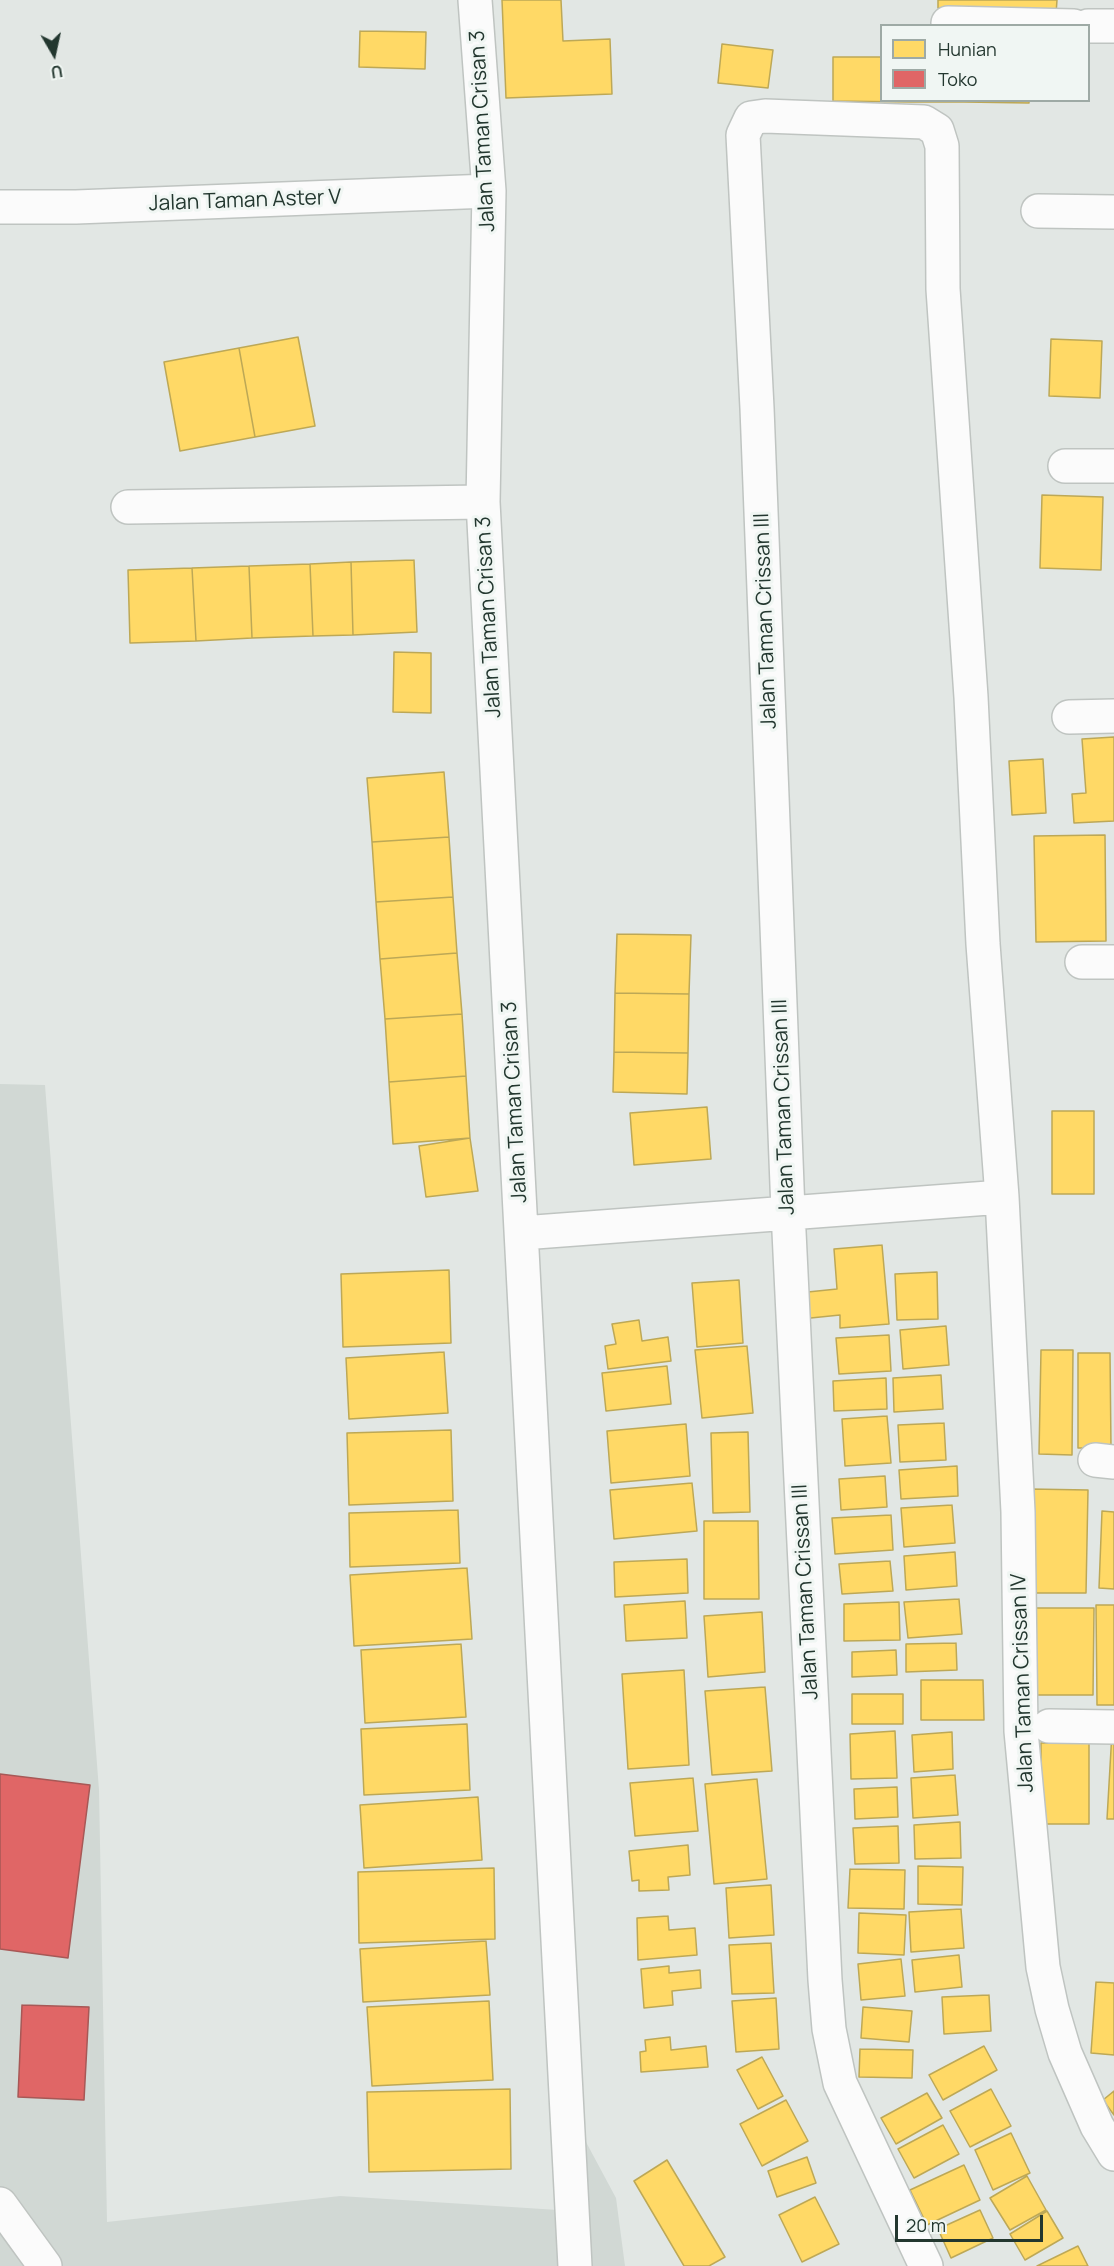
<!DOCTYPE html>
<html>
<head>
<meta charset="utf-8">
<style>
	body { margin:0 }
	#map { position:relative; width:1114px; height:2266px; overflow:hidden; background:#e2e7e4; font-family:Manrope,sans-serif }
	canvas { display:block }
	.legend { position:absolute; left:880px; top:24px; width:210px; height:78px; box-sizing:border-box; background:#f0f6f3; border:2px solid #9eaaa5; margin:0; padding:8px 10px; list-style:none; font-size:18px; color:#23372f }
	.legend li { display:flex; align-items:center; gap:12px; height:30px }
	.legend b { width:30px; border:2px solid #9eaaa5 }
	.north { position:absolute; left:24px; top:24px; width:60px; height:60px; -webkit-text-stroke:4px #f0f6f3; paint-order:stroke; rotate:171deg; font-size:16px; font-weight:700; line-height:24px; text-align:center; color:#23372f }
	.north::after { content:''; display:block; margin:auto; width:21px; height:27px; background:#23372f; clip-path:polygon(50% 0,100% 100%,50% 72%,0 100%) }
	.scale { position:absolute; left:895px; top:2215px; width:148px; height:27px; box-sizing:border-box; border:3px solid #23372f; border-top:0; padding-left:8px; font-size:18px; line-height:21px; white-space:nowrap; color:#23372f; -webkit-text-stroke:4px #f0f6f3; paint-order:stroke }
</style>
</head>
<body>
<div id="map">
<canvas width="1114" height="2266"></canvas>
<ul class="legend">
<li><b style="height:16px;background:#ffd966"></b>Hunian</li>
<li><b style="height:16px;background:#e06666"></b>Toko</li>
</ul>
<div class="north">U</div>
<div class="scale">20 m</div>
</div>
<script>
const context = document.querySelector('canvas').getContext('2d');
context.lineJoin = 'round';
function paint(path, color) {
  context.fillStyle = color;
  context.fill(path, 'evenodd');
}
function shape(rows) {
  const path = new Path2D();
  for (const r of rows) {
    path.moveTo(r[0], r[1]);
    for (let i = 2; i < r.length; i += 2) path.lineTo(r[i], r[i + 1]);
  }
  return path;
}
function stroke(path, color, width, dash) {
  context.strokeStyle = color;
  context.lineWidth = width;
  context.lineCap = dash ? 'butt' : 'round';
  context.setLineDash(dash || []);
  context.stroke(path);
}
function write(font, color, halo, rows, align = 'center') {
  context.font = font + ' Manrope,sans-serif';
  context.lineWidth = 6;
  context.setLineDash([]);
  context.textBaseline = 'middle';
  context.strokeStyle = halo;
  context.fillStyle = color;
  for (const [text, x, y, turn = 0] of rows) {
    context.save();
    context.translate(x, y);
    context.rotate((+turn || 0) * Math.PI / 180);
    context.textAlign = isNaN(turn) ? turn : align;
    if (halo) context.strokeText(text, 0, 0);
    context.fillText(text, 0, 0);
    context.restore();
  }
}
paint(shape([
	[0,1084,45,1085,99,1790,107,2222,340,2196,558,2210,556,2086,616,2198,625,2266,0,2266]
]), '#d1d8d4');
const homes = shape([
	[502,0,561,0,563,41,610,39,612,94,506,98,502,0],
	[938,0,1057,0,1056,14,938,8,938,0],
	[360,31,426,32,425,69,359,67,360,31],
	[722,44,773,50,768,88,718,83,722,44],
	[833,57,882,57,882,100,911,100,911,102,833,101,833,57],
	[911,100,964,100,964,102,911,102,911,100],
	[964,100,1029,100,1029,103,964,102,964,100],
	[298,337,315,426,255,437,239,348,298,337],
	[1051,339,1102,341,1100,398,1049,396,1051,339],
	[239,348,255,437,180,451,164,362,239,348],
	[1042,495,1103,497,1101,570,1040,568,1042,495],
	[414,560,417,632,353,635,351,562,414,560],
	[351,562,353,635,313,636,310,564,351,562],
	[310,564,313,636,252,638,249,566,310,564],
	[249,566,252,638,196,641,192,568,249,566],
	[192,568,196,641,130,643,128,570,192,568],
	[394,652,431,653,431,713,393,712,394,652],
	[1114,737,1114,821,1074,823,1072,794,1086,793,1082,739,1114,737],
	[1043,759,1046,813,1012,815,1009,761,1043,759],
	[444,772,449,837,372,842,367,778,444,772],
	[1105,835,1106,941,1036,942,1034,836,1105,835],
	[449,837,453,897,376,902,372,842,449,837],
	[453,897,457,953,380,959,376,902,453,897],
	[617,934,691,935,689,994,615,993,617,934],
	[457,953,462,1014,385,1019,380,959,457,953],
	[615,993,689,994,688,1053,614,1052,615,993],
	[462,1014,466,1076,389,1082,385,1019,462,1014],
	[614,1052,688,1053,687,1094,613,1092,614,1052],
	[466,1076,470,1138,393,1144,389,1082,466,1076],
	[707,1107,711,1159,634,1165,630,1113,707,1107],
	[1052,1111,1094,1111,1094,1194,1052,1194,1052,1111],
	[470,1138,478,1191,426,1197,419,1146,470,1138],
	[882,1245,889,1324,840,1328,840,1315,801,1319,798,1293,837,1289,834,1249,882,1245],
	[449,1270,451,1343,343,1347,341,1274,449,1270],
	[937,1272,938,1319,897,1320,895,1274,937,1272],
	[739,1280,743,1343,697,1347,692,1283,739,1280],
	[639,1320,642,1341,668,1337,671,1361,608,1369,605,1346,616,1344,612,1324,639,1320],
	[946,1326,949,1365,903,1369,900,1330,946,1326],
	[889,1335,891,1371,839,1374,836,1338,889,1335],
	[747,1346,753,1413,702,1418,695,1350,747,1346],
	[1041,1350,1073,1350,1072,1455,1039,1454,1041,1350],
	[444,1352,448,1413,349,1419,346,1358,444,1352],
	[1078,1353,1110,1353,1111,1448,1078,1448,1078,1353],
	[667,1366,671,1404,606,1411,602,1373,667,1366],
	[941,1375,943,1409,894,1412,893,1378,941,1375],
	[886,1378,887,1409,834,1411,833,1381,886,1378],
	[887,1416,891,1463,845,1466,842,1419,887,1416],
	[944,1423,946,1460,900,1462,898,1425,944,1423],
	[686,1424,690,1476,611,1483,607,1431,686,1424],
	[451,1430,453,1501,349,1505,347,1433,451,1430],
	[748,1432,750,1512,713,1513,711,1433,748,1432],
	[957,1466,958,1496,901,1499,899,1470,957,1466],
	[885,1476,887,1507,841,1510,839,1479,885,1476],
	[692,1483,697,1531,614,1539,610,1490,692,1483],
	[1030,1489,1088,1490,1086,1593,1028,1593,1030,1489],
	[952,1505,955,1543,904,1547,901,1508,952,1505],
	[458,1510,460,1563,350,1567,349,1513,458,1510],
	[1102,1511,1114,1512,1114,1589,1099,1588,1102,1511],
	[891,1515,893,1550,835,1554,832,1518,891,1515],
	[704,1521,758,1521,759,1599,704,1599,704,1521],
	[955,1552,957,1586,906,1590,904,1556,955,1552],
	[687,1559,688,1593,615,1597,614,1562,687,1559],
	[890,1561,893,1591,842,1594,839,1564,890,1561],
	[467,1568,472,1639,354,1646,350,1575,467,1568],
	[959,1599,962,1634,908,1638,904,1602,959,1599],
	[685,1601,687,1638,626,1641,624,1605,685,1601],
	[899,1602,900,1640,844,1641,844,1604,899,1602],
	[1096,1605,1114,1605,1114,1705,1097,1705,1096,1605],
	[1024,1608,1094,1608,1093,1695,1024,1695,1024,1608],
	[762,1612,765,1672,708,1677,704,1616,762,1612],
	[956,1643,957,1670,906,1672,906,1644,956,1643],
	[461,1644,466,1717,365,1723,361,1650,461,1644],
	[896,1650,897,1675,852,1677,852,1652,896,1650],
	[684,1670,689,1765,628,1769,622,1674,684,1670],
	[921,1680,983,1680,984,1720,921,1720,921,1680],
	[765,1687,772,1771,712,1775,705,1691,765,1687],
	[852,1694,903,1694,903,1724,852,1724,852,1694],
	[467,1724,470,1790,364,1795,361,1729,467,1724],
	[895,1731,897,1778,851,1779,850,1734,895,1731],
	[952,1732,953,1769,914,1772,912,1735,952,1732],
	[1112,1732,1114,1732,1114,1819,1107,1819,1112,1732],
	[1041,1743,1089,1743,1089,1824,1041,1824,1041,1743],
	[955,1775,958,1815,913,1818,911,1778,955,1775],
	[693,1778,698,1831,635,1836,630,1783,693,1778],
	[757,1779,767,1879,714,1884,705,1784,757,1779],
	[897,1787,898,1817,855,1819,854,1789,897,1787],
	[478,1797,482,1860,364,1868,360,1805,478,1797],
	[960,1822,961,1858,915,1859,914,1825,960,1822],
	[898,1826,899,1863,855,1864,853,1828,898,1826],
	[688,1845,690,1875,668,1877,669,1890,639,1891,639,1880,632,1881,629,1851,688,1845],
	[918,1866,963,1867,962,1905,918,1904,918,1866],
	[494,1868,495,1939,359,1943,358,1872,494,1868],
	[850,1869,905,1870,904,1909,848,1908,850,1869],
	[771,1885,774,1935,729,1938,726,1888,771,1885],
	[961,1909,964,1948,911,1952,909,1912,961,1909],
	[859,1913,906,1915,904,1955,858,1953,859,1913],
	[668,1916,669,1930,695,1928,697,1955,638,1960,637,1918,668,1916],
	[486,1941,490,1995,363,2002,360,1949,486,1941],
	[771,1943,774,1993,732,1994,729,1945,771,1943],
	[959,1955,962,1987,915,1992,912,1960,959,1955],
	[901,1959,905,1996,861,2000,858,1964,901,1959],
	[669,1966,669,1973,700,1970,701,1988,672,1991,673,2005,644,2008,641,1969,669,1966],
	[1096,1982,1114,1983,1114,2055,1091,2053,1096,1982],
	[989,1995,991,2031,944,2034,942,1997,989,1995],
	[776,1998,779,2049,736,2052,732,2001,776,1998],
	[489,2001,493,2080,372,2086,367,2007,489,2001],
	[863,2007,912,2011,909,2042,861,2038,863,2007],
	[670,2037,671,2050,706,2046,708,2067,641,2072,640,2052,646,2051,645,2040,670,2037],
	[984,2046,997,2070,943,2100,929,2075,984,2046],
	[860,2049,913,2050,912,2078,859,2077,860,2049],
	[762,2057,783,2096,758,2109,737,2070,762,2057],
	[510,2089,511,2169,369,2172,367,2092,510,2089],
	[991,2089,1011,2126,970,2147,950,2111,991,2089],
	[1114,2091,1114,2115,1103,2100,1114,2091],
	[927,2093,942,2118,896,2144,881,2118,927,2093],
	[786,2100,808,2141,762,2166,740,2124,786,2100],
	[943,2125,959,2154,914,2178,898,2149,943,2125],
	[1011,2133,1030,2173,993,2190,975,2150,1011,2133],
	[807,2157,816,2183,777,2197,768,2171,807,2157],
	[667,2160,725,2257,709,2266,684,2266,634,2181,667,2160],
	[964,2165,980,2200,927,2225,910,2190,964,2165],
	[1027,2176,1046,2210,1010,2230,990,2198,1027,2176],
	[815,2197,839,2244,802,2262,779,2215,815,2197],
	[980,2210,993,2238,951,2258,938,2229,980,2210],
	[1047,2211,1063,2238,1025,2260,1010,2234,1047,2211],
	[1078,2246,1088,2266,1037,2266,1078,2246]
]);
paint(homes, '#ffd966');
stroke(homes, '#bda856', 1.5);
const shops = shape([
	[0,1774,90,1785,68,1958,0,1949,0,1774],
	[22,2005,89,2007,84,2100,18,2097,22,2005]
]);
paint(shops, '#e06666');
stroke(shops, '#a75856', 1.5);
const minor = shape([
	[475,0,489,191,483,502,575,2266],
	[948,23,1074,26],
	[1088,26,1114,26],
	[0,207,76,207,489,191],
	[1038,211,1114,212],
	[1065,466,1114,466],
	[128,507,483,502],
	[1069,717,1114,716],
	[1082,962,1114,962],
	[522,1233,1002,1197],
	[1095,1460,1114,1462],
	[1049,1726,1114,1727],
	[0,2204,45,2266],
	[926,2266,840,2083,829,2029,825,1980,788,1211,757,408,743,135,751,118,765,116,924,122,937,130,942,146,943,289,971,697,983,944,1002,1197,1018,1512,1021,1731,1043,1967,1052,2009,1065,2053,1097,2126,1114,2154]
]);
stroke(minor, '#bfc4c1', 36);
stroke(minor, '#fbfbfb', 33);
write('21px', '#23372f', '#f0f6f3', [
	["Jalan Taman Crisan 3",483,131,-93],
	["Jalan Taman Aster V",245,201,-2],
	["Jalan Taman Crisan 3",489,617,-93],
	["Jalan Taman Crissan III",766,621,-92],
	["Jalan Taman Crisan 3",515,1102,-93],
	["Jalan Taman Crissan III",784,1107,-92],
	["Jalan Taman Crissan III",806,1592,-93],
	["Jalan Taman Crissan IV",1023,1683,-92]
]);
</script>
</body>
</html>
